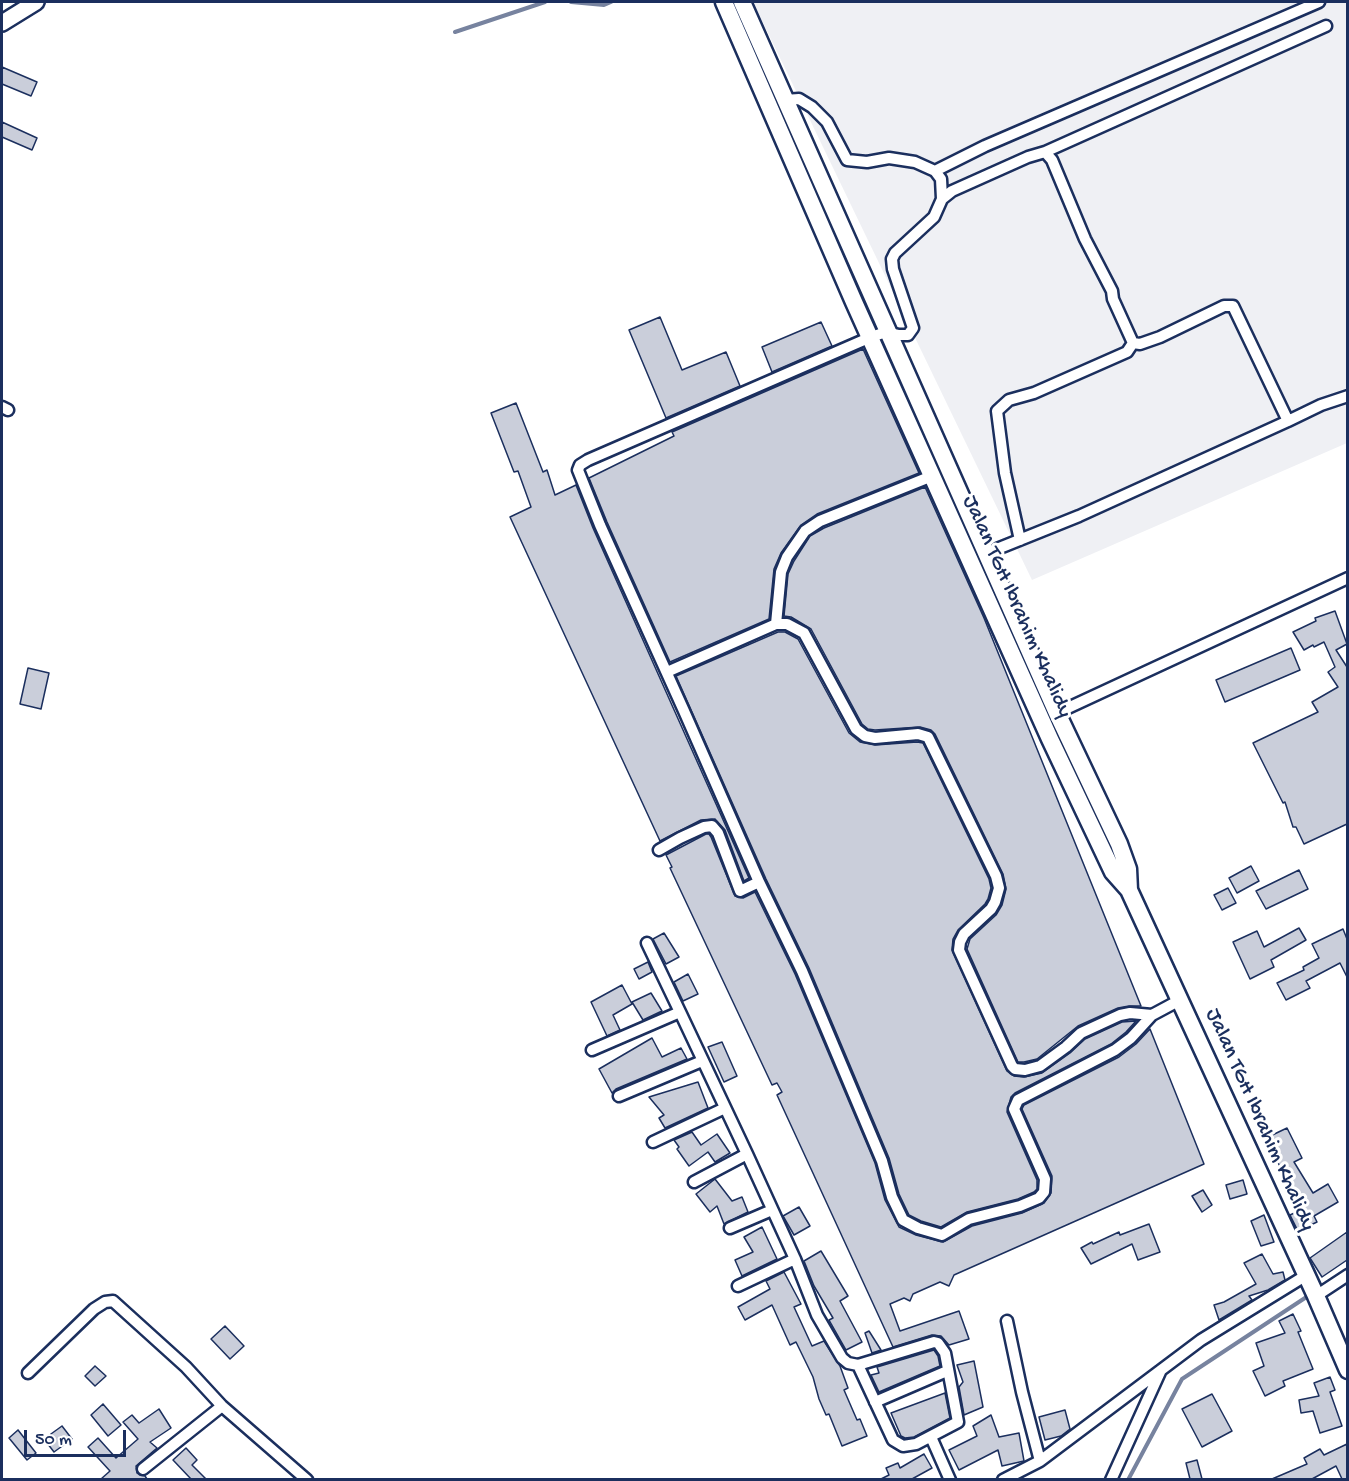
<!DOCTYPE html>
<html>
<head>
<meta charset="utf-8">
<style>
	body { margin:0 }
	#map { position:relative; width:1349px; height:1481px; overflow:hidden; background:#fff; font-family:"Gochi Hand",sans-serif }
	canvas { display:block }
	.frame { position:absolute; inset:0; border:3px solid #1b2f5e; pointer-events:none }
	.scale { position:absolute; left:24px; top:1430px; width:102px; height:27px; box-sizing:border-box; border:3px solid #1b2f5e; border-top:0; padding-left:8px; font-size:18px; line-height:21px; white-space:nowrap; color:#1b2f5e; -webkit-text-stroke:4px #fff; paint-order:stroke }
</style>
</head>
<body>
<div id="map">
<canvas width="1349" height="1481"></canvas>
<div class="frame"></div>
<div class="scale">50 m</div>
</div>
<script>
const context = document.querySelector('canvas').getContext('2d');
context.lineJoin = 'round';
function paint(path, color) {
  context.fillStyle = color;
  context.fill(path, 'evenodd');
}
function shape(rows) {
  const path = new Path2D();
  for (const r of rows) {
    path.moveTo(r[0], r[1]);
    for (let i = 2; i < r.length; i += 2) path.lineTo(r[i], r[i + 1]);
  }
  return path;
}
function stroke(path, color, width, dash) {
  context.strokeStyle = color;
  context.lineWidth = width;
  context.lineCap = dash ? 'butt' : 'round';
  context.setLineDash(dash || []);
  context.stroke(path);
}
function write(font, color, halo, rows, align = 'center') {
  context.font = font + ' "Gochi Hand",sans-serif';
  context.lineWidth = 6;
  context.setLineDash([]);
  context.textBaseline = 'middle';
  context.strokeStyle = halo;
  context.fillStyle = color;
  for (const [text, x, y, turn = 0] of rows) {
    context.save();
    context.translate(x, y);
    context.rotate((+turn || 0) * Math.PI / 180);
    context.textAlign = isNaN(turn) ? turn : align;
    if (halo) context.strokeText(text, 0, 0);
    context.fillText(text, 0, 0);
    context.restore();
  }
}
paint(shape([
	[753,2,1347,2,1347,443,1032,580]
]), '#eff0f4');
stroke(shape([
	[571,2,604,5,611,2],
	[455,32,545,2],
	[1128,1480,1182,1379,1311,1294]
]), '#77839f', 4);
const building = shape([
	[2,67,37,82,31,96,2,84,2,67],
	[2,122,37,138,32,150,2,137,2,122],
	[660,317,682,370,726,352,740,386,666,418,629,330,660,317],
	[821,322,832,346,772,372,762,347,821,322],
	[863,349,919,473,817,514,801,525,781,553,774,569,769,619,670,662,607,522,589,478,674,436,672,432,863,349],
	[516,403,543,472,547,470,555,495,576,485,593,528,749,878,744,881,725,830,715,819,701,820,660,841,510,517,531,507,518,471,514,472,491,413,516,403],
	[925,487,984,618,1141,1006,1129,1006,1118,1008,1078,1026,1037,1059,1024,1062,1018,1062,967,949,970,939,996,915,1002,905,1006,889,1003,874,935,734,931,730,920,727,875,730,868,729,862,724,811,629,791,617,784,616,788,574,794,561,810,536,824,528,925,487],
	[1335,611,1347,644,1336,650,1347,667,1347,824,1304,844,1296,827,1293,827,1285,802,1283,803,1253,743,1318,712,1312,702,1338,687,1328,672,1335,667,1324,642,1314,647,1313,645,1304,650,1293,632,1316,621,1315,618,1335,611],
	[778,632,785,632,798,639,849,733,860,742,875,745,917,742,923,743,989,879,991,888,988,899,985,904,958,930,953,939,952,950,1007,1071,1014,1076,1024,1077,1042,1073,1070,1053,1085,1039,1122,1022,1136,1021,1126,1032,1111,1044,1015,1093,1011,1097,1007,1112,1037,1180,1037,1189,1034,1192,1018,1199,967,1212,941,1227,921,1221,909,1215,899,1194,889,1158,809,968,766,879,676,676,778,632],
	[1291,648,1300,670,1225,702,1216,680,1291,648],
	[28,668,49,673,41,709,20,704,28,668],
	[706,834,709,834,711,837,735,896,743,898,755,892,795,974,875,1163,885,1200,899,1227,916,1235,943,1242,972,1226,1022,1213,1044,1203,1051,1193,1052,1176,1022,1109,1024,1105,1119,1057,1136,1044,1150,1029,1204,1164,954,1275,949,1286,940,1282,913,1294,910,1301,904,1298,890,1304,900,1331,959,1311,969,1339,949,1345,941,1336,932,1335,893,1347,777,1095,782,1092,777,1083,772,1085,670,868,672,867,666,855,706,834],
	[1251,866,1259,881,1237,893,1229,878,1251,866],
	[1299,870,1308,889,1266,909,1256,891,1299,870],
	[1228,888,1236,903,1222,910,1214,895,1228,888],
	[1299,928,1306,940,1271,960,1274,967,1250,979,1233,942,1257,931,1264,947,1299,928],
	[1343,929,1347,939,1347,977,1340,963,1306,981,1310,988,1286,1000,1277,983,1304,970,1303,967,1319,958,1312,944,1343,929],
	[664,933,679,957,666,964,653,939,664,933],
	[648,962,652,972,639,979,634,969,648,962],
	[688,974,698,994,683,1001,674,982,688,974],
	[622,985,632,1004,613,1015,620,1030,607,1036,591,1002,622,985],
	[651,993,662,1011,643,1020,632,1002,651,993],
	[652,1038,662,1057,681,1048,687,1059,616,1089,612,1093,599,1069,652,1038],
	[722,1042,737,1076,724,1082,708,1047,722,1042],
	[698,1082,708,1108,665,1128,659,1118,664,1115,649,1097,698,1082],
	[1287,1128,1302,1158,1294,1162,1313,1193,1328,1184,1338,1202,1314,1216,1317,1222,1298,1231,1290,1215,1301,1210,1284,1183,1287,1181,1266,1138,1287,1128],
	[692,1132,701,1145,717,1134,730,1153,715,1162,708,1152,689,1166,677,1149,679,1147,674,1140,692,1132],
	[715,1179,732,1201,742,1197,748,1212,724,1224,717,1206,710,1212,696,1194,715,1179],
	[1243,1180,1247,1194,1230,1199,1226,1185,1243,1180],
	[1203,1190,1212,1205,1202,1212,1192,1196,1203,1190],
	[799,1207,810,1226,794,1235,783,1216,799,1207],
	[1264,1215,1274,1242,1261,1246,1251,1221,1264,1215],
	[1149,1224,1160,1252,1138,1260,1132,1244,1091,1264,1081,1248,1092,1242,1093,1244,1119,1232,1120,1235,1149,1224],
	[762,1227,777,1259,742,1276,735,1260,753,1252,744,1237,762,1227],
	[1347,1232,1347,1260,1322,1277,1310,1258,1347,1232],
	[821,1251,848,1296,840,1301,862,1342,846,1350,829,1320,833,1318,814,1286,804,1261,821,1251],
	[1262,1254,1273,1274,1283,1272,1285,1280,1268,1290,1249,1296,1252,1300,1219,1320,1214,1305,1224,1302,1256,1284,1244,1263,1262,1254],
	[784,1272,801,1304,794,1307,812,1346,824,1341,840,1366,848,1388,844,1390,857,1420,860,1419,867,1436,842,1446,829,1414,826,1415,819,1399,813,1377,796,1342,790,1345,772,1305,745,1320,738,1307,770,1289,766,1281,784,1272],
	[1293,1314,1301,1331,1298,1332,1313,1369,1283,1381,1285,1386,1265,1396,1253,1371,1264,1366,1256,1343,1285,1333,1279,1321,1293,1314],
	[225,1326,244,1346,230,1359,211,1339,225,1326],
	[869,1331,881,1350,872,1353,865,1333,869,1331],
	[934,1350,938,1356,940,1366,879,1392,871,1375,879,1373,877,1367,934,1350],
	[974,1361,983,1407,964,1415,959,1387,963,1382,957,1365,974,1361],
	[95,1366,106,1376,95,1386,85,1376,95,1366],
	[1330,1377,1335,1390,1330,1392,1342,1426,1320,1433,1313,1411,1301,1413,1299,1400,1319,1396,1314,1383,1330,1377],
	[945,1393,950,1418,914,1437,905,1438,901,1436,891,1413,945,1393],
	[1212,1394,1232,1431,1202,1447,1182,1409,1212,1394],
	[103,1404,121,1425,108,1436,91,1415,103,1404],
	[159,1409,171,1428,150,1442,157,1448,136,1466,137,1473,145,1476,147,1479,101,1479,110,1471,88,1447,98,1438,116,1458,138,1439,123,1422,132,1415,139,1423,159,1409],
	[1065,1410,1070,1429,1061,1436,1045,1440,1039,1417,1065,1410],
	[991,1415,999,1437,1019,1433,1024,1461,1002,1466,998,1450,959,1470,949,1450,977,1436,973,1426,991,1415],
	[62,1426,72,1439,54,1452,44,1439,62,1426],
	[18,1430,36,1453,27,1460,9,1438,18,1430],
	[1347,1444,1347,1479,1342,1479,1336,1466,1312,1479,1272,1479,1307,1464,1304,1458,1320,1449,1324,1455,1347,1444],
	[186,1448,197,1460,192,1465,206,1479,191,1479,173,1460,186,1448],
	[924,1454,932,1468,912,1479,881,1479,889,1475,886,1468,898,1463,900,1468,924,1454],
	[1197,1460,1202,1479,1190,1479,1186,1463,1197,1460]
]);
paint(building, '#caceda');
stroke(building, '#1b2f5e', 1.5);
const minor = shape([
	[785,100,799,99,812,107,827,122,847,160,867,162,889,158,915,162,935,171,941,179,942,199],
	[1045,152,1326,26],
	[935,171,985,146,1319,2],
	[2,407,8,410],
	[1288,421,1321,405,1348,396],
	[1020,540,1005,473,997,411,1009,400,1034,393,1127,352,1133,343],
	[987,553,1079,516,1288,421,1233,306,1224,306,1160,337,1140,344,1133,343,1113,299,1112,291,1085,239,1052,160,1045,152,1028,157,952,191,942,199,934,217,895,253,892,259,893,269,913,328,908,335,899,335,886,332,871,337,588,460,580,465,578,470,600,525,684,711,759,882,802,971,882,1161,892,1197,903,1220,918,1228,942,1235,969,1219,1020,1206,1039,1198,1044,1192,1045,1179,1014,1109,1018,1100,1115,1050,1131,1038,1152,1015,1180,1000],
	[776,624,781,572,787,557,805,531,820,521,932,476],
	[667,672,776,624,787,624,804,633,856,729,865,736,875,738,918,734,928,737,996,876,999,888,995,902,991,909,964,934,960,942,959,950,1012,1066,1015,1069,1025,1070,1040,1066,1066,1047,1081,1033,1120,1015,1130,1013,1152,1015],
	[1057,713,1348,578],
	[659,850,680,838,704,827,712,826,718,833,740,891,759,882],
	[647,943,680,1012],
	[592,1050,680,1012,747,1154,795,1259,817,1315,842,1358,848,1363,858,1365,893,1440,903,1446,916,1444,958,1422,945,1353,938,1343,934,1342,858,1365],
	[619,1096,702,1061],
	[653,1142,725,1108],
	[694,1182,747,1154],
	[730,1228,772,1210],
	[738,1286,795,1259],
	[1316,1296,1348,1275],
	[1007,1321,1022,1392,1040,1461],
	[28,1373,94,1309,105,1302,113,1301,186,1367,222,1406,307,1480],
	[875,1402,947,1371],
	[931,1437,950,1480],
	[143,1469,222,1406],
	[1003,1480,1040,1461,1201,1340,1305,1276],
	[1111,1480,1161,1370]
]);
const secondary = shape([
	[2,23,36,2]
]);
const primary = shape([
	[724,2,854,302,1050,739,1113,872,1129,890],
	[742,2,1057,713,1119,844,1128,869,1129,890,1316,1296,1348,1370]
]);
stroke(minor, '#1b2f5e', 15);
stroke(secondary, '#1b2f5e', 20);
stroke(primary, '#1b2f5e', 21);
stroke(minor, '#fff', 10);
stroke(secondary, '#fff', 15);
stroke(primary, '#fff', 16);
write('22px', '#1b2f5e', '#fff', [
	["Jalan TGH Ibrahim Khalidy",1016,607,66],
	["Jalan TGH Ibrahim Khalidy",1259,1120,66]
]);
</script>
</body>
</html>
